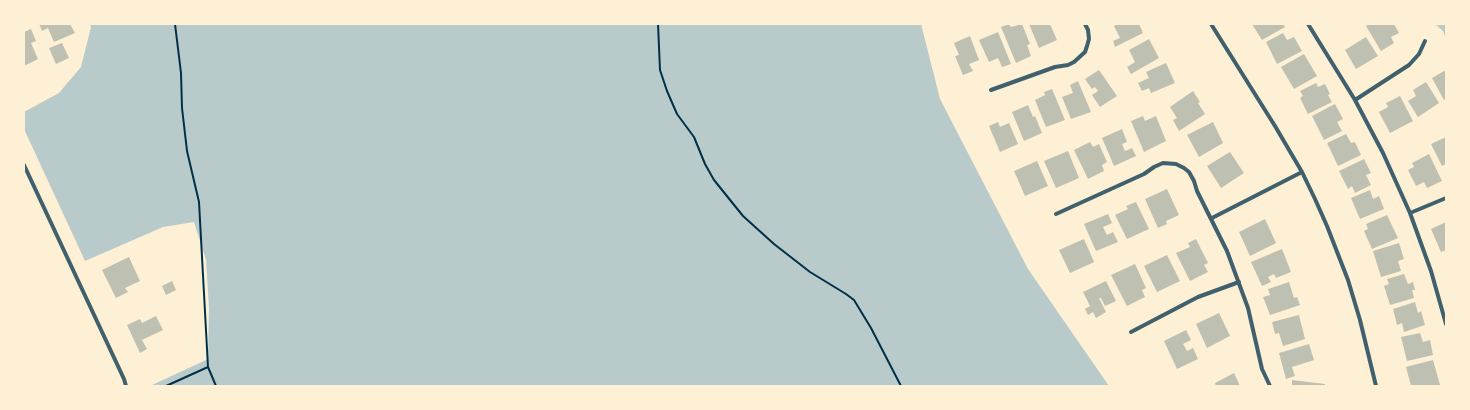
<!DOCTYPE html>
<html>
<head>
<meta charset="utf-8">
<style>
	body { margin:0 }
	#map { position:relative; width:1470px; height:410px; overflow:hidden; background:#fdf0d5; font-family:"Fira Sans",sans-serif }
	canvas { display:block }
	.frame { position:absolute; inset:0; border:25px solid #fdf0d5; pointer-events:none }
</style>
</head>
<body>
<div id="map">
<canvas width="1470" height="410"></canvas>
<div class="frame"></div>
</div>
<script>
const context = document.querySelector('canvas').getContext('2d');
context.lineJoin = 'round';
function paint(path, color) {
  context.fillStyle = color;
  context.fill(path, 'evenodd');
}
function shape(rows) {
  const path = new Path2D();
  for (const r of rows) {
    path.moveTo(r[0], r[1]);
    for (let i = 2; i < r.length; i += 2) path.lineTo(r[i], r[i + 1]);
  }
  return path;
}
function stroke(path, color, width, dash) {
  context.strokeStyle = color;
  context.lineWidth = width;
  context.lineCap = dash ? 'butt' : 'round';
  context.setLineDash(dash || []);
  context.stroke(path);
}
paint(shape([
	[90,24,921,24,940,99,1028,269,1109,386,150,386,208,359,209,308,206,260,194,222,163,227,85,261,24,129,24,112,59,93,81,67,91,27],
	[1431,24,1446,24,1446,39,1443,31,1436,25]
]), '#b9caca');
paint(shape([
	[39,24,70,24,75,33,54,42,48,28,42,31],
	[1009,24,1011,27,1022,24,1030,44,1027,45,1031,56,1016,63,1001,27],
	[1029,24,1050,24,1057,40,1039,48],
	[1118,24,1139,24,1143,33,1115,47,1113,41,1120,38,1114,26],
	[1252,24,1283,24,1285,27,1262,40],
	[1369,24,1394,24,1399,33,1391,37,1394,43,1381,51,1366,26],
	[31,29,36,41,31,43,38,59,24,66,24,32],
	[998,32,1011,64,1002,67,998,58,989,62,979,40],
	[1283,33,1287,40,1294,37,1302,51,1277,64,1266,42],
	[970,36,979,60,969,64,973,71,963,75,955,56,959,55,954,43],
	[1366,37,1378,56,1356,69,1345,50],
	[1149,39,1159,58,1131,74,1127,67,1135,62,1129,50],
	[62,43,69,58,56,64,49,48],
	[1304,54,1317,76,1294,89,1281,67],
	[1166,63,1175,83,1151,93,1149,88,1142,91,1138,83,1149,78,1146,72],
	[1099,70,1117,96,1100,107,1092,95,1098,91,1095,87,1092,89,1085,79],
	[1446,70,1446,98,1444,100,1432,78],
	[1078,81,1091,112,1071,119,1062,97,1073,93,1070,85],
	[1426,82,1439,103,1418,117,1408,101,1416,96,1413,90],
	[1316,83,1318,87,1325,84,1330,94,1328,95,1332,102,1308,114,1300,98,1303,96,1300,91],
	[1052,89,1065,120,1046,127,1035,100,1045,95,1044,92],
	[1193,91,1200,102,1198,103,1205,114,1179,131,1173,120,1177,118,1170,107],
	[1400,96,1413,121,1390,133,1379,112,1388,107,1386,103],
	[1335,104,1343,119,1337,122,1342,131,1324,140,1312,116],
	[1028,105,1033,117,1035,116,1042,133,1024,141,1012,112],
	[1143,116,1145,121,1156,116,1166,141,1144,152,1131,121],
	[998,122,1000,127,1009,123,1018,144,1000,152,989,126],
	[1213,122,1223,143,1199,157,1187,135],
	[1122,129,1127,142,1122,144,1125,151,1132,148,1136,156,1114,166,1102,138],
	[1346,134,1351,143,1355,142,1361,155,1338,166,1327,143],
	[1446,137,1446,164,1442,166,1431,144],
	[1090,142,1093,147,1099,144,1107,162,1102,165,1104,171,1088,179,1074,150],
	[1068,151,1079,178,1056,188,1044,161],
	[1230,152,1244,173,1221,188,1207,166],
	[1429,154,1442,181,1427,188,1424,182,1416,186,1408,170,1414,167,1412,163],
	[1364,159,1371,173,1366,175,1371,185,1355,193,1352,186,1348,189,1339,171],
	[1037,161,1048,186,1025,196,1014,171],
	[1167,189,1179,215,1166,221,1167,224,1158,228,1145,199],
	[1370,190,1373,199,1379,196,1384,209,1360,219,1351,198],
	[1136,202,1149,229,1127,239,1115,215,1128,209,1126,206],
	[1108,214,1112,223,1103,227,1107,235,1113,232,1118,242,1096,251,1084,224],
	[1387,215,1398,238,1372,249,1364,231,1368,229,1366,224],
	[1265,219,1276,243,1250,256,1239,232],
	[1446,222,1446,250,1441,252,1431,229],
	[1084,239,1094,262,1070,273,1059,250],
	[1196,239,1208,263,1204,265,1208,272,1190,281,1176,253,1190,247,1188,243],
	[1399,243,1404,259,1398,261,1401,271,1381,277,1373,251],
	[1282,249,1291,272,1276,278,1274,274,1268,277,1271,282,1262,286,1251,262],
	[1167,255,1180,281,1157,292,1144,266],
	[129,257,140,281,125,288,128,292,116,298,102,270],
	[1135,264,1146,288,1142,290,1145,297,1127,306,1111,275],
	[1404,274,1408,284,1413,282,1415,290,1412,290,1414,298,1390,305,1384,286,1389,284,1387,279],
	[172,281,176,290,166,295,162,286],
	[1106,281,1116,301,1105,306,1101,298,1099,298,1106,312,1096,318,1093,312,1088,315,1085,309,1090,306,1083,292],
	[1289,282,1294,298,1297,297,1300,305,1270,315,1263,297,1270,295,1268,289],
	[1415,302,1418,313,1421,311,1425,325,1404,332,1402,323,1397,325,1393,309],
	[1219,313,1230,336,1207,348,1196,324],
	[1299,315,1305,339,1283,346,1279,333,1275,334,1272,322],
	[156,316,163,330,142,340,147,349,140,353,127,325,140,319,142,323],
	[1186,330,1191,340,1183,344,1187,351,1193,348,1198,359,1177,369,1164,341],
	[1420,333,1423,342,1430,340,1433,355,1407,361,1401,337],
	[1309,344,1314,360,1292,367,1295,376,1286,379,1279,353],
	[1433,360,1440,385,1434,386,1411,386,1406,367],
	[1234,373,1240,386,1216,386,1215,383],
	[1292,380,1325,384,1325,386,1292,386]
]), '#bec0b2');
stroke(shape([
	[175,24,181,73,182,108,187,151,199,202,208,367,216,386],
	[658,24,660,70,667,91,677,114,694,137,705,164,714,180,743,216,774,244,810,272,846,294,854,300,871,328,901,386],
	[166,386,208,367]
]), '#003049', 2);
stroke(shape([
	[1211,24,1275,126,1302,172,1315,199,1327,226,1348,280,1360,320,1376,386],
	[1308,24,1355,100,1383,153,1410,213,1431,271,1446,324],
	[991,90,1055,67,1068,65,1074,62,1085,52,1087,46,1089,39,1088,30,1085,24],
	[1355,100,1409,65,1419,54,1425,41],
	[24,165,124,379,126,386],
	[1410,213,1446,198],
	[1056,214,1144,174,1154,167,1163,163,1176,164,1184,168,1189,172,1194,181,1197,191,1227,251,1248,308,1262,369,1270,386],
	[1212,218,1302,172],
	[1131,332,1198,297,1239,282]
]), '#3f606c', 4);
</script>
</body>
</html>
